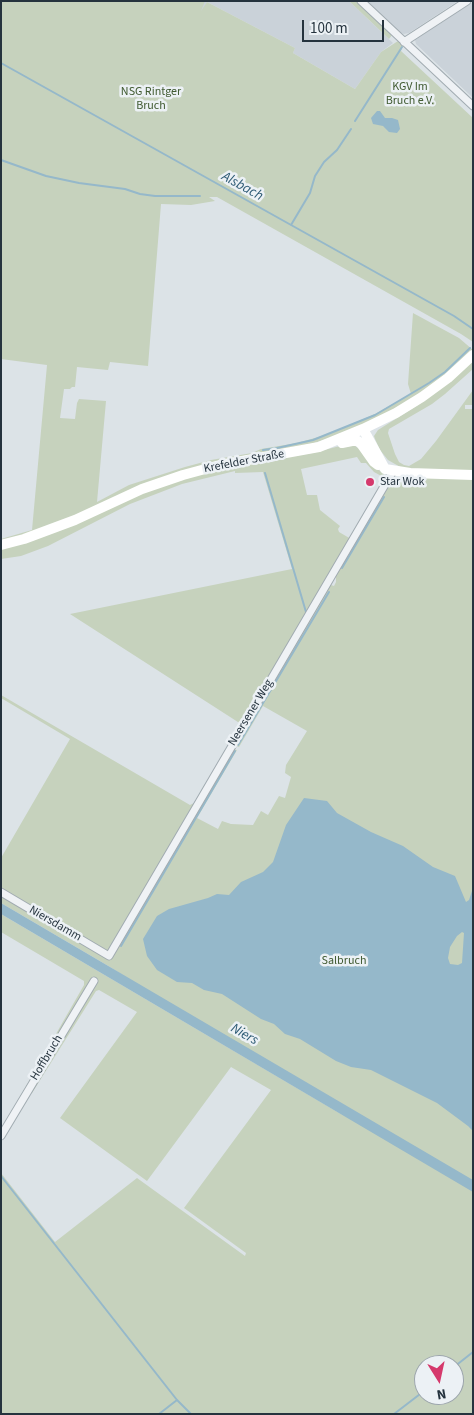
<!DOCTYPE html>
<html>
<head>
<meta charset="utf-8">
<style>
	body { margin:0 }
	#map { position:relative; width:474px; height:1415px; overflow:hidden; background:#dce3e7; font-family:"Source Sans 3",sans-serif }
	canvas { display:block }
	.frame { position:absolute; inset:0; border:2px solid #25333e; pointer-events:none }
	.north { position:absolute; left:414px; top:1355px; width:50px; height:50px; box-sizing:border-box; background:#ecf1f5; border:1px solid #9ca5ac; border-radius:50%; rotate:170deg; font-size:14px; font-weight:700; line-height:20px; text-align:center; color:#25333e }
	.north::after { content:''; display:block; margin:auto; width:18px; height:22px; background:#d5396c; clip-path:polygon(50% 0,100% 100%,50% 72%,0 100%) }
	.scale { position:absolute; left:302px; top:20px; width:82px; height:22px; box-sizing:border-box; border:2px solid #25333e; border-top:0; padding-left:6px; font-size:15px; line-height:18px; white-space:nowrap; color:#25333e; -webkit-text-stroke:4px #ecf1f5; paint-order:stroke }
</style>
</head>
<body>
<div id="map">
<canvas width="474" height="1415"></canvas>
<div class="frame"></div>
<div class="north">N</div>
<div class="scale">100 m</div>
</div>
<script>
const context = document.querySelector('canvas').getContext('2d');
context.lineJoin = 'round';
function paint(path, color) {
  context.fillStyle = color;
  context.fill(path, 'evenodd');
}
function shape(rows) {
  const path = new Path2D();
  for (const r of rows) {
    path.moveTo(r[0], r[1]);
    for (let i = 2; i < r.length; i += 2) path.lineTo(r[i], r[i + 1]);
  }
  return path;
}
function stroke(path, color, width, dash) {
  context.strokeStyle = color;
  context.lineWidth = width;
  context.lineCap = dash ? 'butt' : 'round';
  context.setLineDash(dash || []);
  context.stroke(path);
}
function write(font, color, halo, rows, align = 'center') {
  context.font = font + ' "Source Sans 3",sans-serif';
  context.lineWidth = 5;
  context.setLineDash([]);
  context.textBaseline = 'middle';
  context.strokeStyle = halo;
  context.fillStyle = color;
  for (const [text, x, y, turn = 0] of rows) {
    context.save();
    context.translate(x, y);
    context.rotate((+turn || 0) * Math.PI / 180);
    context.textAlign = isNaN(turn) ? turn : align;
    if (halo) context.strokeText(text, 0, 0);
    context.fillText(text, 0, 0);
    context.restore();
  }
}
paint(shape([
	[187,1,349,1,393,43,381,52,355,89,293,53,295,48,207,2,202,12],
	[366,1,458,1,409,33,404,34,399,32],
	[473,2,473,98,416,44,415,40]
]), '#cad2d9');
paint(shape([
	[1,1,205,1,201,11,207,2,295,48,293,53,355,89,381,52,398,41,403,46,401,51,473,118,473,342,461,334,217,197,209,197,215,201,191,205,161,204,148,366,110,362,108,370,77,367,75,387,72,387,70,389,64,389,60,418,75,419,77,403,79,399,106,401,97,502,129,485,185,467,211,460,252,453,261,449,297,443,329,434,375,414,411,394,408,384,413,313,459,338,473,350,447,373,414,398,376,419,339,435,311,444,225,460,1,543,1,539,32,530,47,365,1,359],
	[349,1,356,1,392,35,389,39],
	[473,359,473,369,445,394,432,404,389,429,388,433,395,454,399,462,404,465,409,466,421,459,436,441,473,390,473,405,465,405,465,409,473,409,473,473,402,468,388,460,380,450,375,439,374,436,378,430,418,405],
	[344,445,355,446,362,450,375,467,384,474,385,478,374,472,366,463,361,463,357,457,301,469,307,495,317,495,320,510,340,526,338,529,339,532,351,539,232,749,237,750,197,818,218,829,222,821,231,824,253,825,261,811,268,815,279,796,285,798,291,777,285,773,286,765,307,731,263,706,239,747,236,746,327,588,331,585,334,586,336,582,336,573,374,508,392,481,401,476,473,478,473,1414,1,1414,1,1173,55,1242,137,1178,245,1256,246,1253,184,1208,271,1090,231,1067,147,1181,60,1118,137,1012,99,990,96,991,32,1093,31,1090,1,1130,84,985,84,981,1,932,1,914,346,1117,110,967,1,903,1,858,70,739,1,698,1,695,190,805,194,803,241,724,70,614,292,569,263,472,235,473,235,471,182,484,130,504,48,546,21,556,1,559,1,549,178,479,230,466,312,453],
	[424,1365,454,1365,454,1395,424,1395]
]), '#c6d2bd');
paint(shape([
	[377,111,380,111,385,118,392,118,398,120,400,129,397,133,389,132,383,126,373,124,371,118],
	[304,798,327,801,337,813,371,832,403,846,433,867,455,876,466,902,469,900,473,888,473,1131,468,1126,437,1103,371,1070,351,1067,336,1061,300,1039,285,1034,274,1024,261,1019,222,994,204,990,192,983,177,982,157,970,147,956,143,939,157,916,169,909,208,898,217,894,229,895,241,882,263,872,273,862,286,825],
	[462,932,464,933,462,963,458,965,450,964,448,958,450,947,457,936],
	[1,903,473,1180,473,1192,1,914]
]), '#95b8ca');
stroke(shape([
	[1,63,454,316,473,329],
	[355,121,402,47],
	[1,160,46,176,79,183,125,189,140,194,155,196,200,196],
	[291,225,310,193,315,176,324,162,337,150,351,129],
	[263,450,277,448,313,440,375,415,429,383,445,372,470,348],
	[265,473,306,612],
	[342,568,384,497],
	[238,745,329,592],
	[121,946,235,751],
	[1,1176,177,1400,191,1414],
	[454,1367,473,1352],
	[159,1414,177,1400],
	[394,1414,424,1391]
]), '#95b8ca', 2);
const street = shape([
	[361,1,473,106],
	[404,42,467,1],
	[1,892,109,956,393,471],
	[1,1136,94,981]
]);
stroke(street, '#a1abb1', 9);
stroke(street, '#eff2f5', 7);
stroke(shape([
	[363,429,385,469,410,473,473,475],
	[342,443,352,441,358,441,362,445,374,462,378,465],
	[1,545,24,539,75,520,142,489,183,475,220,465,319,447,363,429,396,413,422,397,448,378,473,355]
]), '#fff', 10);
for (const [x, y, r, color] of [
	[370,482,5,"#d5396c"]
]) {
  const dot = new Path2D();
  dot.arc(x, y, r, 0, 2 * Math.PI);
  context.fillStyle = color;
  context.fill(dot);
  stroke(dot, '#ecf1f5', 2);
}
write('12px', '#415b32', '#ecf1f5', [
	["KGV Im",410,87],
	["Bruch e.V.",410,101],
	["NSG Rintger",151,92],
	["Bruch",151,106],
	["Salbruch",344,961]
]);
write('12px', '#25333e', '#ecf1f5', [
	["Krefelder Straße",244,462,-11],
	["Neersener Weg",251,713,-59],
	["Niersdamm",55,924,30],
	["Hoffbruch",47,1058,-59]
]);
write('12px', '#25333e', '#ecf1f5', [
	["Star Wok",380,482]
], 'left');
write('italic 14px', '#2d5a74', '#ecf1f5', [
	["Alsbach",242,187,29],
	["Niers",244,1035,30]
]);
</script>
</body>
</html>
